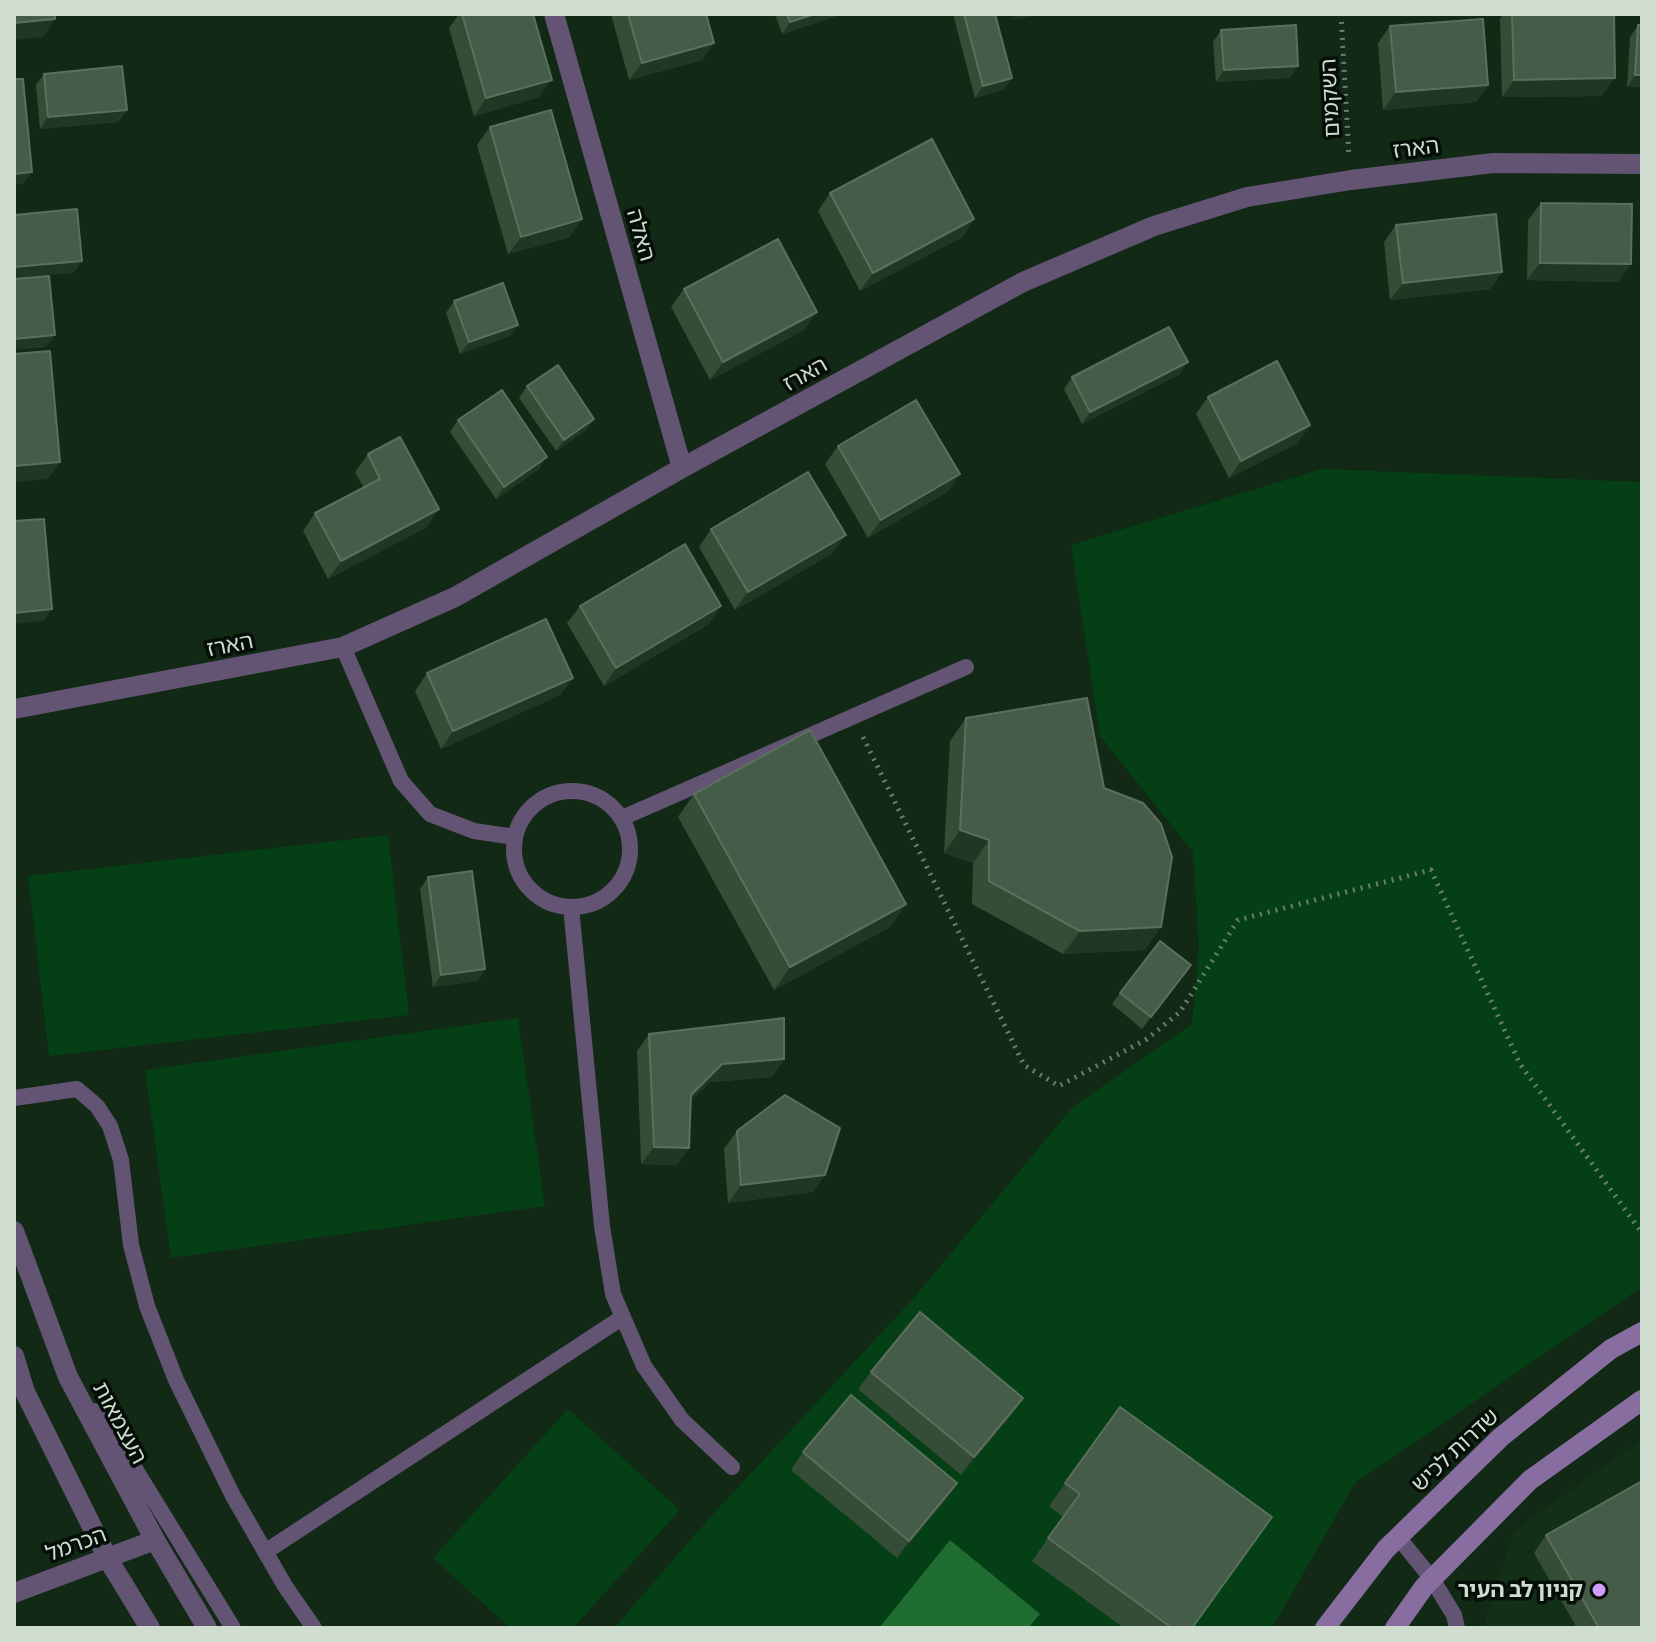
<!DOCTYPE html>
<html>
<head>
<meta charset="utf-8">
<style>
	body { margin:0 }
	#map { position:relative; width:1656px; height:1642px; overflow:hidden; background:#122916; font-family:Commissioner,sans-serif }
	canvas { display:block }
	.frame { position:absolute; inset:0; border:16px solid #ceddd0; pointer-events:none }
</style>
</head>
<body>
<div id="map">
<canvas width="1656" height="1642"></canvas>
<div class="frame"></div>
</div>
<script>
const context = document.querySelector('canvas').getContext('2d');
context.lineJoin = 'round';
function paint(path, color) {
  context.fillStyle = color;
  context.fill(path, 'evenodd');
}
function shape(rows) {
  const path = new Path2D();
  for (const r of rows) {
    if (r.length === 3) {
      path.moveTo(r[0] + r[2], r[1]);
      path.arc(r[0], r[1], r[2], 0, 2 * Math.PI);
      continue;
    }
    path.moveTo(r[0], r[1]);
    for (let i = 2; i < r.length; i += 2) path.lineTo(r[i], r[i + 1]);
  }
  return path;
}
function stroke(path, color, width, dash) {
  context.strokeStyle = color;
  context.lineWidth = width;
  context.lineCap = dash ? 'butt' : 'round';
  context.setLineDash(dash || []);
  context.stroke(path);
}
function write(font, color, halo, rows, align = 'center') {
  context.font = font + ' Commissioner,"Noto Sans Hebrew",sans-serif';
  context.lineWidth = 7;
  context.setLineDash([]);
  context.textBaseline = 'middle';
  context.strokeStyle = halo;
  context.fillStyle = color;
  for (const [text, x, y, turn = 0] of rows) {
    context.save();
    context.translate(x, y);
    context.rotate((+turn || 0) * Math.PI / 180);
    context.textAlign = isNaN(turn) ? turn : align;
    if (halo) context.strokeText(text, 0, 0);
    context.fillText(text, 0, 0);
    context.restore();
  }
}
paint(shape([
	[1642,1439,1642,1628,1483,1628,1513,1532]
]), '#123017');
paint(shape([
	[1322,469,1642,482,1642,1287,1355,1483,1272,1628,614,1628,713,1514,913,1299,1073,1107,1192,1024,1199,947,1193,852,1100,736,1071,545],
	[388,835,409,1015,49,1056,28,876],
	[518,1018,545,1206,171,1258,145,1070],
	[568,1409,680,1510,573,1628,510,1628,433,1558]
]), '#043f16');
paint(shape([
	[950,1540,1040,1614,1028,1628,879,1628]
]), '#206d32');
stroke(shape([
	[1341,14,1349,157],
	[863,737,1024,1065,1059,1086,1147,1039,1180,1012,1238,920,1431,870,1520,1064,1642,1233]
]), '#6b7e6e', 5, [2, 6]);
stroke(shape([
	[343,647,401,781,430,814,474,831,515,837],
	[572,849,58],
	[622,818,966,667],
	[571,907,602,1226,613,1294,644,1366,682,1420,732,1467],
	[14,1098,77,1089,97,1106,110,1126,121,1160,131,1245,147,1306,176,1380,233,1496,285,1586,314,1628],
	[94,1411,124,1451,233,1628],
	[1398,1537,1432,1579,1454,1615,1457,1628],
	[265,1552,623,1317]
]), '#645473', 16);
stroke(shape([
	[554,14,682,468],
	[14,709,343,647,455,597,682,468,1023,282,1154,226,1247,197,1351,180,1493,163,1642,164],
	[14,1593,155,1540]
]), '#645473', 20);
stroke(shape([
	[14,1231,68,1377,155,1540,207,1628],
	[14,1356,25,1392,108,1559,150,1628]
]), '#645473', 20);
stroke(shape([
	[1325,1628,1386,1549,1501,1437,1611,1349,1642,1332],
	[1395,1628,1424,1587,1530,1480,1642,1400]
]), '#886ea0', 20);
paint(shape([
	[459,14,533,14,539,97,474,116,449,28],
	[611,14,706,14,702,60,629,80],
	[775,14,841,14,840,15,782,34],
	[953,14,995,14,1012,78,1003,90,975,98],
	[1503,14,1614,14,1602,96,1502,97,1500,19],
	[1638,25,1642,25,1642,87,1627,87,1630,37],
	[1390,26,1488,85,1476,102,1383,110,1378,43],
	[1221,30,1290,78,1216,82,1213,42],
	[44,74,127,110,118,122,40,129,36,85],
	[490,127,570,237,508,254,477,145],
	[830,193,974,219,962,237,860,291,818,211],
	[1541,203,1619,282,1527,280,1528,220],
	[1396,225,1502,272,1490,289,1390,300,1384,242],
	[684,289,817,312,804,330,710,380,671,307],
	[454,301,510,336,460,354,446,313],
	[1180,374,1082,424,1064,389,1072,377],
	[527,386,594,419,586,430,556,451,519,398],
	[1208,397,1298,443,1229,478,1196,414],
	[458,420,539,469,496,499,450,432],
	[838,446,960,474,947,492,868,538,825,464],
	[368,454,427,527,328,579,303,531,315,513,364,488,355,472],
	[711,529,833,553,735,610,699,547],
	[580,606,709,624,604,686,567,623],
	[427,673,573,678,560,695,441,749,415,691],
	[966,718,1104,788,1145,950,1063,954,972,904,973,863,944,853,950,741],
	[694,794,906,904,890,927,774,990,678,817],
	[428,877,485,969,477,981,433,987,420,889],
	[1191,965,1142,1029,1112,1004,1120,993],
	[649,1034,784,1059,772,1077,710,1082,690,1101,677,1165,641,1164,637,1051],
	[737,1131,825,1175,812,1192,728,1203,724,1149],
	[871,1372,1023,1398,1011,1416,961,1475,858,1389],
	[1120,1407,1192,1628,1124,1628,1032,1561,1063,1517,1049,1506],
	[803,1452,945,1501,897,1558,791,1470],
	[1546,1535,1642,1628,1577,1628,1534,1553]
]), '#354c37');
paint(shape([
	[815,14,841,14,840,15,782,34,790,22],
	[1016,14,1042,14,1011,20],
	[55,19,43,37,14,40,14,23],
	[714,43,702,60,629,80,642,63],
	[1298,66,1290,78,1216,82,1224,70],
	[1635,75,1642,75,1642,87,1627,87],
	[1012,78,1003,90,975,98,983,86],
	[1615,78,1602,96,1502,97,1514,80],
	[552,80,539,97,474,116,486,98],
	[1488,85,1476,102,1383,110,1396,92],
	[127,110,118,122,40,129,48,117],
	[32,172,23,184,14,185,14,174],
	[582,219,570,237,508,254,521,237],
	[974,219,962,237,860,291,873,273],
	[82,261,74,273,14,278,14,267],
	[1540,263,1631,264,1619,282,1527,280],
	[1502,272,1490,289,1390,300,1403,283],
	[817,312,804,330,710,380,723,362],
	[518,325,510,336,460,354,469,342],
	[55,335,46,347,14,350,14,339],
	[1188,362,1180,374,1082,424,1090,412],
	[594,419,586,430,556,451,564,440],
	[1310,425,1298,443,1229,478,1241,461],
	[547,457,539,469,496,499,504,487],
	[60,462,48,479,14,482,14,466],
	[960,474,947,492,868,538,881,520],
	[439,509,427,527,328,579,341,561],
	[846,535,833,553,735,610,748,592],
	[721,606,709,624,604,686,616,668],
	[52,609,44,621,14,624,14,613],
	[573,678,560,695,441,749,453,731],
	[960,830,989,840,973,863,944,853],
	[906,904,890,927,774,990,790,967],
	[1161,927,1145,950,1063,954,1080,931],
	[485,969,477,981,433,987,441,975],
	[784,1059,772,1077,710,1082,678,1113,691,1095,722,1064],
	[654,1147,689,1148,677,1165,641,1164],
	[825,1175,812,1192,728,1203,741,1185],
	[1023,1398,1011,1416,961,1475,974,1457],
	[957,1483,945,1501,897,1558,909,1541]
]), '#203723');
const building = shape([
	[14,14,55,14,55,19,14,23,14,14],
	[462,14,533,14,552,80,486,98,462,14],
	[628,14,706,14,714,43,642,63,628,14],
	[787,14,815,14,790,22,787,14],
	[964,14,995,14,1012,78,983,86,964,14],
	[1512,14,1614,14,1615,78,1514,80,1512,14],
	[1483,19,1488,85,1396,92,1390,26,1483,19],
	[1296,25,1298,66,1224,70,1221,30,1296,25],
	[1638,25,1642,25,1642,75,1635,75,1638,25],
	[122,66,127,110,48,117,44,74,122,66],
	[14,79,23,79,32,172,14,174,14,79],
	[551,110,582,219,521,237,490,127,551,110],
	[932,139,974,219,873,273,830,193,932,139],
	[1541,203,1632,204,1631,264,1540,263,1541,203],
	[77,209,82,261,14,267,14,215,77,209],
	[1496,214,1502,272,1403,283,1396,225,1496,214],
	[778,239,817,312,723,362,684,289,778,239],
	[49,276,55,335,14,339,14,279,49,276],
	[503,283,518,325,469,342,454,301,503,283],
	[1169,327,1188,362,1090,412,1072,377,1169,327],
	[50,351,60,462,14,466,14,354,50,351],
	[1277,361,1310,425,1241,461,1208,397,1277,361],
	[558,365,594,419,564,440,527,386,558,365],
	[502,390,547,457,504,487,458,420,502,390],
	[916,400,960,474,881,520,838,446,916,400],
	[400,437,439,509,341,561,315,513,380,479,368,454,400,437],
	[808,472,846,535,748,592,711,529,808,472],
	[44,519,52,609,14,613,14,521,44,519],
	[685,544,721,606,616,668,580,606,685,544],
	[546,619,573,678,453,731,427,673,546,619],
	[1087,698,1104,788,1143,803,1161,824,1172,857,1161,927,1080,931,989,881,989,840,960,830,966,718,1087,698],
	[810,730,906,904,790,967,694,794,810,730],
	[472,871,485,969,441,975,428,877,472,871],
	[1160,941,1191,965,1151,1017,1120,993,1160,941],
	[784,1018,784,1059,722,1064,691,1095,689,1148,654,1147,649,1034,784,1018],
	[785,1095,840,1128,825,1175,741,1185,737,1131,785,1095],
	[920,1312,1023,1398,974,1457,871,1372,920,1312],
	[851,1395,957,1483,909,1541,803,1452,851,1395],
	[1120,1407,1272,1517,1192,1628,1172,1628,1048,1538,1080,1494,1065,1483,1120,1407],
	[1642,1481,1642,1628,1599,1628,1546,1535,1642,1481]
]);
paint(building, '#455c48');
stroke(building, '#5a705d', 2);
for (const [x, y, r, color] of [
	[1599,1590,8,"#d09dfe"]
]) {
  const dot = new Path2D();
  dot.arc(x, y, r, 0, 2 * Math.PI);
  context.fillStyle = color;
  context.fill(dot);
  stroke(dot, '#060f07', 3);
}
write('22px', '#ceddd0', '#060f07', [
	["השקמים",1330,98,-93],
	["הארז",1416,148,-7],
	["האלה",641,235,74],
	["הארז",805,374,-29],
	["הארז",230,645,-11],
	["העצמאות",120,1423,62],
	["שדרות לכיש",1455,1450,-43],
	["הכרמל",76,1544,-20]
]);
write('bold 22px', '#ceddd0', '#060f07', [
	["קניון לב העיר",1583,1590]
], 'right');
</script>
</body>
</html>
